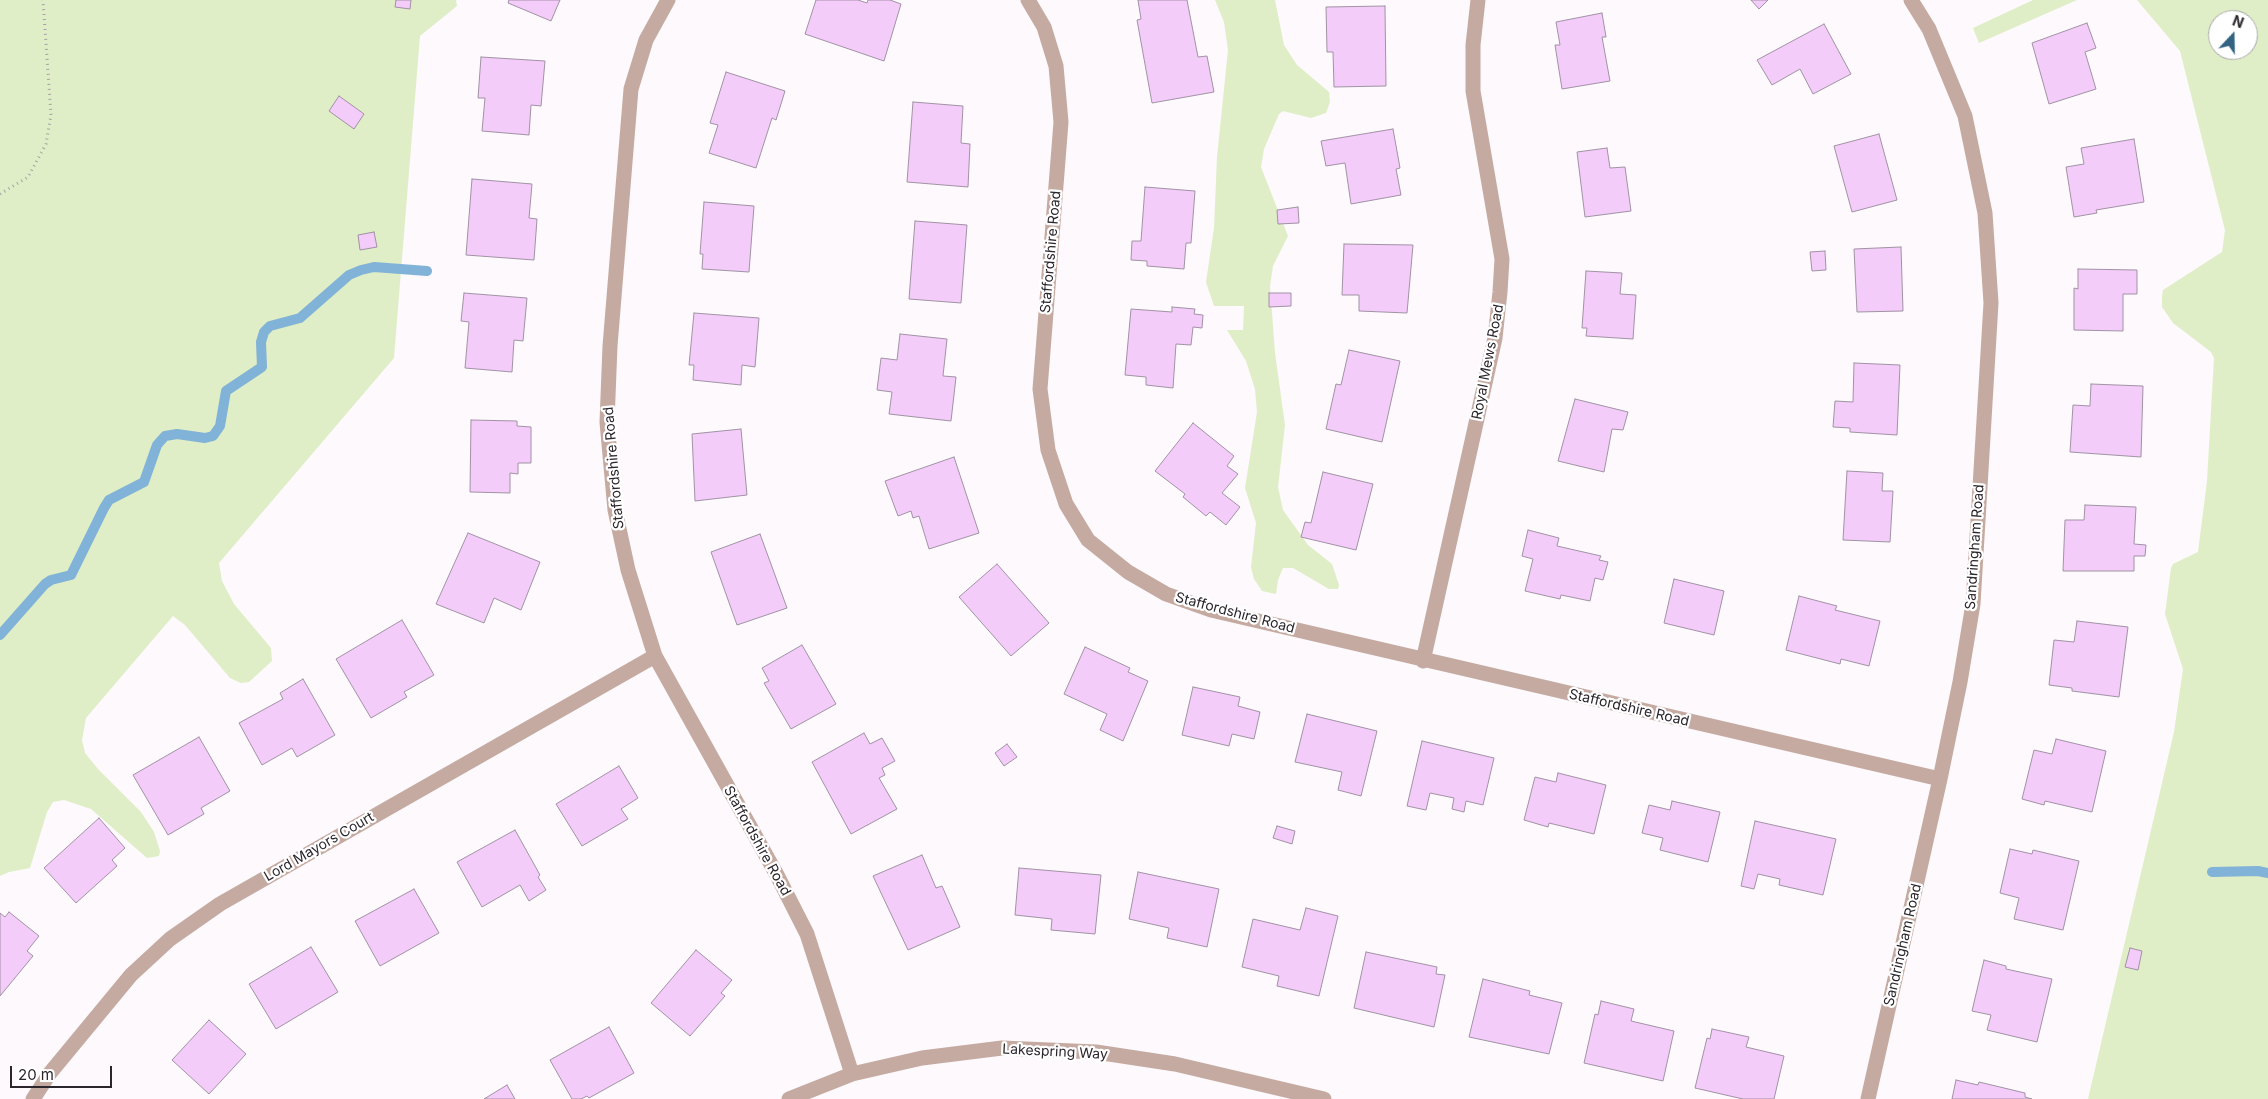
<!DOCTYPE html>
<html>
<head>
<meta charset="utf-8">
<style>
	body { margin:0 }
	#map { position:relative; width:2268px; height:1099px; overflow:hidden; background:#fdf9fd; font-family:Inter,sans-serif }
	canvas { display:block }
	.north { position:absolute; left:2208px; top:10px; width:50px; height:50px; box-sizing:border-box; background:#fff; border:1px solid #aaa8ab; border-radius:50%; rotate:21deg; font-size:14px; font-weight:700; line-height:20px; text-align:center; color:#2b252c }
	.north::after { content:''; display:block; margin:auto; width:18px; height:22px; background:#326482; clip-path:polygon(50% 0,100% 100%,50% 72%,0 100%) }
	.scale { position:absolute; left:10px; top:1066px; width:102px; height:22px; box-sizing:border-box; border:2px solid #2b252c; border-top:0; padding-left:6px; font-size:15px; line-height:18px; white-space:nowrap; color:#2b252c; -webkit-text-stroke:4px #fff; paint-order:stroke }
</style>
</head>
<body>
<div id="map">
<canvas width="2268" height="1099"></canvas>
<div class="north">N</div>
<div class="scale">20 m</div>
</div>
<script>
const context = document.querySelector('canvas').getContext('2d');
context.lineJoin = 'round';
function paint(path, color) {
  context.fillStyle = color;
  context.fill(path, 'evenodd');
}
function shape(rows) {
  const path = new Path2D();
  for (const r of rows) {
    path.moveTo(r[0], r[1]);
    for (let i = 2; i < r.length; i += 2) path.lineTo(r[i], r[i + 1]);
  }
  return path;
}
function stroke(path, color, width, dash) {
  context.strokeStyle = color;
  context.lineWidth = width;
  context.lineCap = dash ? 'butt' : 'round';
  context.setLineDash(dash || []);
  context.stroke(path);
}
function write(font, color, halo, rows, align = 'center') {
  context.font = font + ' Inter,sans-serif';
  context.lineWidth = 4.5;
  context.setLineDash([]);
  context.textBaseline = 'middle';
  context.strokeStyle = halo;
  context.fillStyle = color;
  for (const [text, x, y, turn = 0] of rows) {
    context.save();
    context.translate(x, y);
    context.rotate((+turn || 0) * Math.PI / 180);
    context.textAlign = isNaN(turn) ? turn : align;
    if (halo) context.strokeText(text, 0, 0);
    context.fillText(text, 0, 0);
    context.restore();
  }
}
paint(shape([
	[0,0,456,0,457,6,420,36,394,358,219,563,222,581,234,604,271,648,272,661,249,682,241,683,230,678,185,625,173,616,86,718,82,740,85,753,98,769,141,812,154,832,160,851,159,856,147,858,91,809,64,800,53,802,47,812,30,868,9,872,0,876],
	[1215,0,1275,0,1284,45,1297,65,1329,92,1330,102,1326,113,1311,118,1283,111,1279,114,1264,149,1261,167,1288,236,1273,266,1270,286,1275,353,1285,425,1278,487,1283,510,1308,545,1332,564,1339,585,1338,589,1329,589,1293,568,1283,568,1278,580,1276,594,1262,591,1254,579,1251,567,1256,523,1245,488,1257,412,1255,389,1246,361,1227,330,1243,330,1244,306,1214,306,1206,282,1214,228,1217,157,1228,50,1224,22],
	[2033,0,2077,0,1979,43,1973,28],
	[2137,0,2268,0,2268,1099,2088,1099,2174,732,2183,669,2165,614,2171,568,2173,564,2198,552,2207,481,2214,358,2211,352,2173,323,2162,307,2162,296,2163,290,2222,252,2225,230,2180,51],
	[2218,20,2248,20,2248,50,2218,50]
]), '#dfeec6');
stroke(shape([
	[0,635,45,584,51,580,71,575,104,508,109,500,144,482,157,445,165,436,177,434,205,438,213,436,220,426,226,391,262,367,261,342,264,332,270,326,300,318,349,275,361,270,374,267,427,271],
	[2212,872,2258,871,2268,873]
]), '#81b2d7', 10);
const building = shape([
	[396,0,411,0,410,9,395,7,396,0],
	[509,0,560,0,551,21,508,3,509,0],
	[816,0,858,0,867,3,868,0,890,0,901,4,884,61,805,34,816,0],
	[1138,0,1187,0,1198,57,1207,56,1214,92,1152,103,1137,20,1141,19,1138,0],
	[1751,0,1768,0,1759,9,1751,0],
	[1385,6,1386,86,1334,87,1333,52,1327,52,1326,7,1385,6],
	[1602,13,1606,37,1602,37,1610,81,1562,89,1555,45,1560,45,1556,22,1602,13],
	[2087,23,2096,48,2085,52,2096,89,2049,104,2032,43,2087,23],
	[1824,24,1851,74,1813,94,1800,69,1772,85,1757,60,1824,24],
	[481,57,545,61,541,106,531,105,529,135,482,131,485,98,478,98,481,57],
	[726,72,785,91,776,120,772,118,756,168,709,153,718,125,710,123,726,72],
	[339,96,364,114,354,129,329,111,339,96],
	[913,102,963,106,961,143,970,144,968,187,907,182,913,102],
	[1393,129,1400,168,1396,169,1401,195,1351,204,1345,163,1326,166,1321,141,1393,129],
	[1879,134,1897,200,1852,212,1834,146,1879,134],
	[2134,139,2144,202,2096,210,2097,213,2074,217,2066,167,2084,164,2081,148,2134,139],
	[1607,148,1610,168,1625,167,1631,211,1585,217,1577,152,1607,148],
	[472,179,532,184,529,218,537,219,534,260,466,255,472,179],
	[1145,187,1195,191,1191,243,1186,243,1184,269,1147,266,1147,261,1131,260,1132,241,1141,241,1145,187],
	[704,202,754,206,749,272,702,269,703,254,700,254,704,202],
	[1298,207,1299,223,1278,224,1277,210,1298,207],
	[915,221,967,225,961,303,909,299,915,221],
	[374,232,377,247,360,250,358,235,374,232],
	[1344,244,1413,245,1407,313,1359,311,1359,295,1342,295,1344,244],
	[1901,247,1903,311,1857,312,1854,249,1901,247],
	[1825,251,1826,270,1812,271,1810,252,1825,251],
	[2078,269,2137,270,2137,294,2123,294,2123,331,2074,330,2074,288,2078,289,2078,269],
	[1586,271,1622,273,1620,294,1636,295,1633,339,1586,336,1587,328,1582,328,1586,271],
	[464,293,527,298,523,341,514,340,512,372,465,368,469,322,461,321,464,293],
	[1269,293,1291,293,1291,306,1269,307,1269,293],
	[1172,307,1195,309,1194,314,1203,315,1202,328,1193,327,1191,345,1176,344,1173,388,1146,385,1146,377,1125,375,1131,309,1172,312,1172,307],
	[694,313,759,318,755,367,742,365,741,385,693,380,694,365,689,365,694,313],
	[900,334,947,339,943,376,956,377,951,421,889,414,892,392,877,390,881,358,897,360,900,334],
	[1349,350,1400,361,1382,442,1326,429,1336,384,1341,385,1349,350],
	[1854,363,1900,365,1897,435,1850,432,1850,428,1833,427,1835,401,1853,402,1854,363],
	[2091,384,2143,386,2141,457,2070,452,2073,405,2090,406,2091,384],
	[1575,399,1628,412,1623,430,1612,429,1604,472,1558,461,1575,399],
	[471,420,517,421,517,426,531,427,531,463,518,463,518,474,510,473,510,493,470,492,471,420],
	[1193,423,1234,456,1227,466,1238,474,1222,493,1240,507,1226,525,1210,512,1206,516,1183,497,1185,494,1155,471,1193,423],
	[741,429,747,495,695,501,692,434,741,429],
	[954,457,979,533,929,549,919,516,913,518,911,511,898,516,885,481,954,457],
	[1847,471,1883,473,1882,491,1893,491,1890,542,1843,540,1847,471],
	[1323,472,1373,484,1356,550,1301,537,1305,522,1311,523,1323,472],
	[2085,505,2136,507,2134,544,2146,545,2145,556,2134,556,2134,571,2063,571,2065,520,2084,520,2085,505],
	[1528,530,1559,538,1557,546,1601,556,1599,560,1608,562,1603,580,1595,578,1590,601,1561,595,1560,599,1525,591,1533,559,1522,556,1528,530],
	[468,533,540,562,521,610,494,598,484,623,436,604,468,533],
	[760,534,787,608,737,625,711,552,760,534],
	[997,564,1049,623,1011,656,959,597,997,564],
	[1674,579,1724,591,1714,635,1664,623,1674,579],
	[1799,596,1837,606,1835,610,1880,621,1869,666,1841,659,1840,664,1786,650,1799,596],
	[402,620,434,675,404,692,407,697,371,718,336,659,402,620],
	[2077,621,2128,627,2119,697,2072,691,2072,688,2049,685,2054,640,2074,642,2077,621],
	[802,645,836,704,791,729,764,683,769,681,762,668,802,645],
	[1085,647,1130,668,1128,672,1148,681,1123,741,1100,730,1107,714,1064,694,1085,647],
	[303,679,335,735,297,757,292,748,262,765,239,723,283,699,280,693,303,679],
	[1193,687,1240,697,1238,706,1260,712,1254,739,1232,734,1229,746,1182,735,1193,687],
	[1307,714,1377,731,1361,796,1338,790,1342,772,1295,762,1307,714],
	[864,733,870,744,882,738,895,761,882,768,885,775,879,778,897,809,851,834,812,762,864,733],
	[199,737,230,791,201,808,204,814,168,835,133,775,199,737],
	[2056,739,2106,751,2092,812,2045,801,2044,805,2022,799,2034,750,2052,754,2056,739],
	[1422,741,1494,758,1483,805,1466,801,1464,812,1452,809,1454,798,1430,793,1426,810,1407,806,1422,741],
	[1007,744,1017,757,1004,766,995,753,1007,744],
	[619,766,638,798,621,809,628,819,582,846,556,804,619,766],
	[1558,773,1606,785,1594,834,1549,823,1548,827,1524,820,1535,777,1556,782,1558,773],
	[1672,801,1720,812,1708,862,1660,850,1663,838,1642,833,1649,805,1670,810,1672,801],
	[99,818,125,848,112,860,117,866,76,903,44,868,99,818],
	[1755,821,1836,839,1823,895,1779,885,1780,879,1758,874,1754,889,1741,886,1755,821],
	[1277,826,1295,831,1292,844,1273,838,1277,826],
	[515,830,540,875,538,877,546,890,529,901,520,885,482,907,457,862,515,830],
	[2010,849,2032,854,2033,850,2079,861,2063,930,2014,919,2019,898,2000,893,2010,849],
	[922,855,936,888,942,886,960,927,908,950,873,876,922,855],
	[1019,868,1101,875,1095,934,1051,930,1052,919,1015,915,1019,868],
	[1138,872,1219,889,1207,947,1167,938,1169,928,1129,919,1138,872],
	[414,889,439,933,380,966,355,921,414,889],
	[1306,908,1338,916,1319,996,1277,986,1279,976,1242,967,1253,919,1300,930,1306,908],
	[9,912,39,936,27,951,33,956,0,996,0,913,5,917,9,912],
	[311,947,338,992,276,1029,249,984,311,947],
	[2130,948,2142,951,2138,970,2125,967,2130,948],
	[696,950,732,980,721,993,725,996,690,1036,651,1003,696,950],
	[1366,952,1437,967,1436,974,1445,975,1434,1027,1354,1008,1366,952],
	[1984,960,2006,966,2006,969,2052,979,2037,1042,1987,1030,1991,1015,1972,1011,1984,960],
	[1483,979,1530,991,1529,995,1562,1003,1549,1054,1469,1037,1483,979],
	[1601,1001,1634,1009,1631,1021,1674,1031,1663,1081,1584,1063,1595,1014,1598,1015,1601,1001],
	[209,1020,246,1054,209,1094,172,1060,209,1020],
	[609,1027,634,1073,589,1098,587,1096,581,1099,572,1099,550,1060,609,1027],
	[1712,1029,1749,1037,1746,1047,1784,1056,1774,1099,1743,1099,1695,1088,1707,1038,1710,1039,1712,1029],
	[1956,1080,1978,1085,1979,1082,2025,1093,2025,1097,2032,1099,1952,1099,1956,1080],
	[507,1085,515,1099,484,1099,507,1085]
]);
paint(building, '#f3ccfa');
stroke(building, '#a192a4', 1);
stroke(shape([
	[0,194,28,177,46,144,51,115,43,0]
]), '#a6a1a6', 3, [1, 4]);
stroke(shape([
	[668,0,646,40,631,89,610,346,607,422,615,510,628,570,655,656,777,875,807,934,852,1074],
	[1028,0,1044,27,1056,66,1061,122,1040,389,1048,450,1066,504,1088,540,1128,572,1166,594,1211,610,1940,779],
	[1423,661,1495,338,1500,292,1502,259,1473,91,1473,45,1478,0],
	[33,1099,50,1073,131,975,170,939,220,904,655,656],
	[789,1099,852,1074,922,1058,1002,1048,1096,1052,1175,1064,1324,1099],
	[1868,1099,1940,779,1960,682,1973,604,1991,303,1985,213,1965,116,1929,29,1911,0]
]), '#c5aaa1', 15);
write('14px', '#2b252c', '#fff', [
	["Staffordshire Road",1051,252,-85],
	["Royal Mews Road",1488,362,-79],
	["Staffordshire Road",614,468,-95],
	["Sandringham Road",1975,547,-86],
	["Staffordshire Road",1235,613,15],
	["Staffordshire Road",1629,708,13],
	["Staffordshire Road",757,841,61],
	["Lord Mayors Court",319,847,-30],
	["Sandringham Road",1903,945,-77],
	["Lakespring Way",1055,1052,3]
]);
</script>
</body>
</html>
